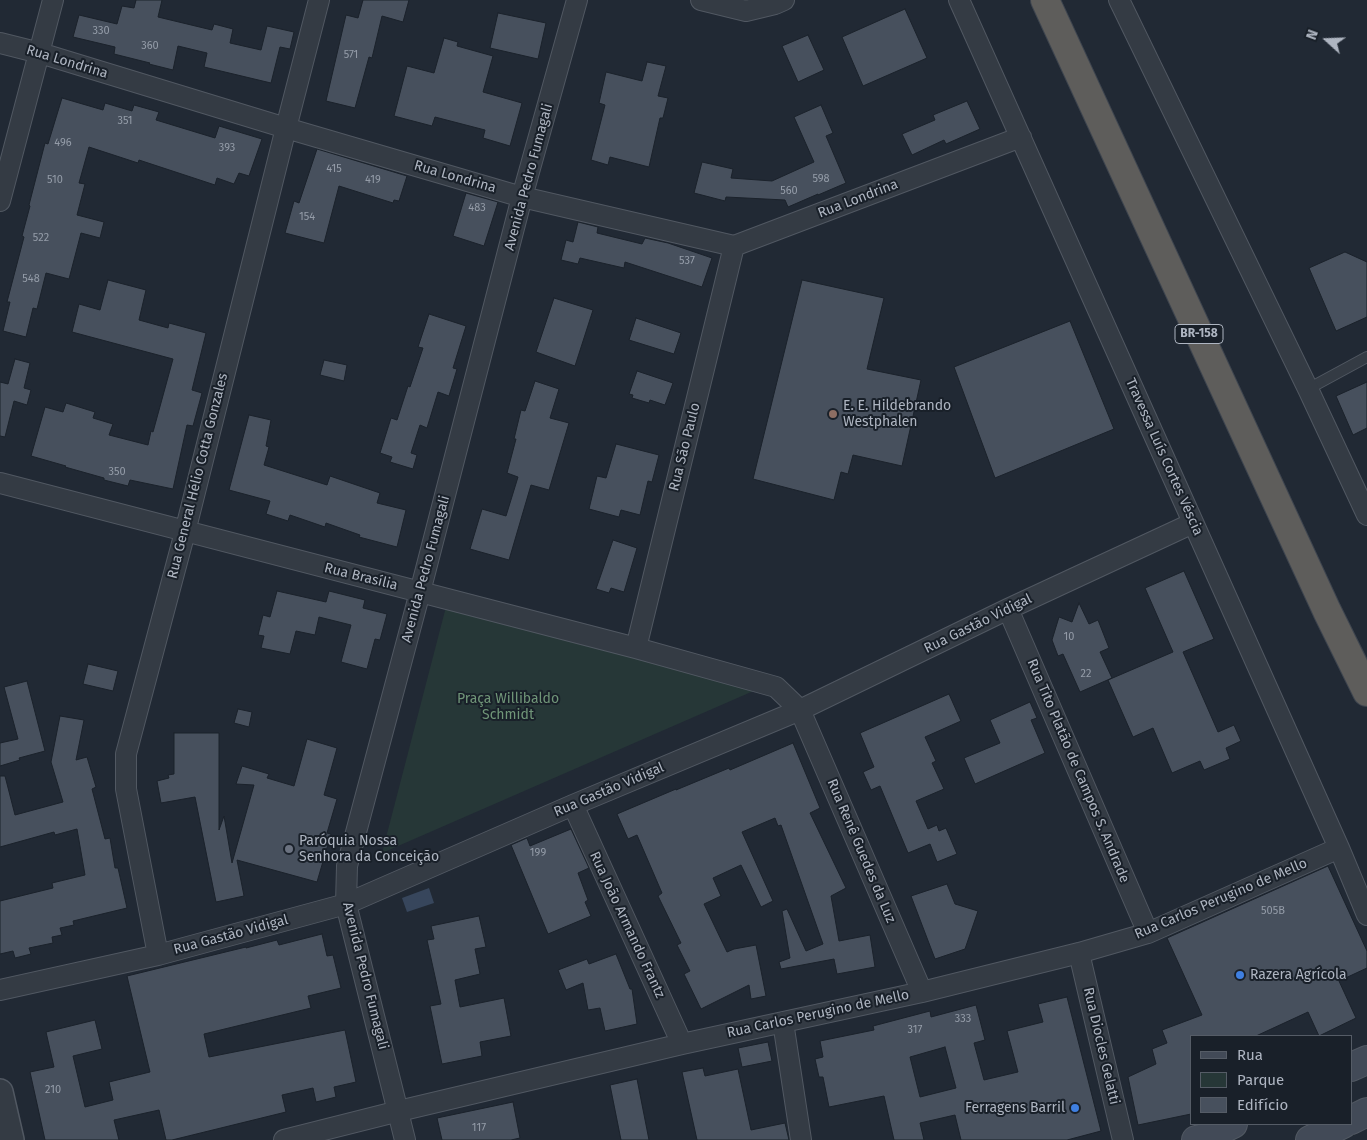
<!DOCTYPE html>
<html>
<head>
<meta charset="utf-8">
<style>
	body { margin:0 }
	#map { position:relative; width:1367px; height:1140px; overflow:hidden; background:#212934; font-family:"Fira Sans",sans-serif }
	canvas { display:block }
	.legend { position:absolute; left:1190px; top:1035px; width:162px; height:90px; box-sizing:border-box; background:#192029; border:1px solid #555c66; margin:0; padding:6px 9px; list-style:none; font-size:15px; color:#aeb5c1 }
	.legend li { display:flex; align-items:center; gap:10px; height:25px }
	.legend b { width:25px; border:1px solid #555c66 }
	.north { position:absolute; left:1302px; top:15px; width:50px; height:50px; -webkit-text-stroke:4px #192029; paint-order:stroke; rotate:290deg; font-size:14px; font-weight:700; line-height:20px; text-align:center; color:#aeb5c1 }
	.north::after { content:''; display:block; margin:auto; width:18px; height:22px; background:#aeb5c1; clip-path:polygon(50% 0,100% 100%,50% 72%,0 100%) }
</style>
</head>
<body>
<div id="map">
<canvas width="1367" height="1140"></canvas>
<ul class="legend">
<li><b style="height:6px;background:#424a57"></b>Rua</li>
<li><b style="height:14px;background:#263737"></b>Parque</li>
<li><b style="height:14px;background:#47505d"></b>Edifício</li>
</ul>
<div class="north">N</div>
</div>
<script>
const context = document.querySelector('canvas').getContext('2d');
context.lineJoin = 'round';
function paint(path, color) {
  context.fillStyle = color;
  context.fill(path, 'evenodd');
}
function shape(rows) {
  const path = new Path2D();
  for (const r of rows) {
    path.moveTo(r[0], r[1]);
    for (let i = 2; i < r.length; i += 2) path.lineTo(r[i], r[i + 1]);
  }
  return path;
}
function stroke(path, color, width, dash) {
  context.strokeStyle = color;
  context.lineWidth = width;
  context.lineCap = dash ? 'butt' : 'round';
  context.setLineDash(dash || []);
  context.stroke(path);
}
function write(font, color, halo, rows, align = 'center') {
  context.font = font + ' "Fira Sans",sans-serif';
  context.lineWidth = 4;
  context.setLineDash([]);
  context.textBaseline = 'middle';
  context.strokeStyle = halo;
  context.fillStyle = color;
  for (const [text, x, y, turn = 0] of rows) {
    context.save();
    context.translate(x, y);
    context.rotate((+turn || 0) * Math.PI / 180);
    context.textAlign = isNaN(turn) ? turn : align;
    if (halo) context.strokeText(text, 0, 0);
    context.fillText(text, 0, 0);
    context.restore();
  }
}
paint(shape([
	[447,603,758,689,382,853]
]), '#263737');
paint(shape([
	[429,888,434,903,407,912,402,898]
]), '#37465c');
const building = shape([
	[136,0,162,0,158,17,212,30,214,24,233,29,230,43,261,50,267,26,294,32,290,49,280,47,271,83,204,67,207,53,178,46,173,70,149,64,150,63,114,54,115,47,73,37,79,15,117,24,122,6,134,8,136,0],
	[363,0,409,0,403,22,382,16,372,58,369,57,355,108,326,101,346,15,358,18,363,0],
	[905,9,927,58,863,86,842,37,905,9],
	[498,13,546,23,538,59,490,48,498,13],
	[808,35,824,70,798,82,782,46,808,35],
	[444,38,458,42,457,46,493,56,483,92,522,103,510,146,483,138,485,130,435,117,432,126,394,116,407,66,434,73,444,38],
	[647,62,666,66,658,96,668,98,663,118,660,118,649,167,610,157,608,165,591,160,605,105,599,103,606,72,642,81,647,62],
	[62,98,103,110,105,103,132,111,134,105,159,112,156,120,215,138,219,126,262,139,249,176,239,173,234,184,217,178,215,185,139,160,138,163,89,147,79,183,85,184,77,215,104,222,100,238,81,233,69,279,46,273,37,309,33,308,26,337,3,331,10,302,7,302,24,237,22,236,30,206,29,205,45,143,48,144,62,98],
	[967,101,980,129,946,144,944,140,912,155,902,134,935,120,933,115,967,101],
	[821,105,833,133,826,136,846,183,818,195,818,194,788,207,785,200,726,197,725,201,694,193,702,162,733,169,731,178,772,181,814,162,794,117,821,105],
	[317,149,407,176,399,201,394,200,393,203,339,186,324,243,285,233,294,201,299,203,317,149],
	[466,193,498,202,484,246,453,236,466,193],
	[578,222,598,227,597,233,642,244,645,238,668,243,712,258,702,287,625,262,624,268,580,258,578,264,561,260,566,240,573,242,578,222],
	[1345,252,1367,262,1367,317,1336,331,1309,268,1345,252],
	[108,280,146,290,139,320,168,328,169,323,206,333,192,390,202,393,193,426,187,425,173,489,130,480,128,486,104,480,104,478,65,467,66,466,31,456,45,407,63,412,66,403,95,412,93,418,113,424,109,435,148,445,151,431,153,432,173,359,72,332,79,304,100,310,108,280],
	[802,280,884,298,867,369,921,380,902,466,853,455,848,474,841,472,834,500,753,479,802,280],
	[554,298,593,310,575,366,536,352,554,298],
	[429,314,466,326,453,368,457,369,449,396,438,392,427,428,420,425,411,453,417,455,413,469,390,462,392,457,380,453,391,418,397,420,408,386,410,387,423,348,418,347,429,314],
	[636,318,681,333,674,354,629,340,636,318],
	[1070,321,1114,429,995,478,954,367,1070,321],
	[15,359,30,363,24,388,31,390,27,405,14,401,5,437,0,436,0,382,8,384,15,359],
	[324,360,347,365,344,381,320,375,324,360],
	[637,371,673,383,665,405,650,400,649,403,632,398,633,395,629,394,637,371],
	[535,381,559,389,550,418,569,423,549,490,531,485,509,560,470,549,482,509,506,516,518,477,507,473,516,439,514,439,521,410,525,411,535,381],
	[1367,382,1367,428,1353,435,1336,396,1367,382],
	[249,415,271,420,266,446,269,447,264,465,327,485,330,476,380,493,377,503,406,510,397,547,359,537,360,535,326,523,325,527,290,515,288,521,266,514,270,501,229,490,249,415],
	[616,444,659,455,652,482,648,481,640,515,621,510,619,517,589,509,597,476,606,478,616,444],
	[613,540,637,548,624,592,611,588,609,593,596,589,613,540],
	[1184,571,1214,639,1183,652,1218,732,1234,725,1241,741,1226,748,1230,759,1204,770,1200,761,1172,773,1153,728,1133,737,1108,680,1173,652,1145,588,1184,571],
	[277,591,326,602,329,591,365,600,363,608,387,614,380,640,375,639,367,669,341,662,351,625,319,617,315,635,296,631,290,654,261,648,264,636,258,635,263,615,270,617,277,591],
	[1079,603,1089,624,1098,620,1109,648,1100,652,1112,678,1080,692,1063,654,1058,656,1052,640,1059,617,1072,622,1079,603],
	[88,664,118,671,113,691,83,684,88,664],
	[27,681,45,751,19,758,20,760,0,766,0,743,18,739,4,687,27,681],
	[949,694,961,721,925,737,936,761,932,763,944,789,916,801,928,829,937,825,939,831,946,828,957,854,937,862,930,844,908,853,880,786,871,790,863,772,874,767,860,733,949,694],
	[1030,702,1037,718,1031,720,1045,753,975,784,964,758,1000,743,990,720,1030,702],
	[238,709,252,712,249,727,234,723,238,709],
	[60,716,84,720,76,760,87,757,96,787,92,789,105,839,110,838,115,868,118,868,127,908,73,921,74,925,60,928,62,935,52,937,53,943,29,948,31,954,15,958,13,951,0,954,0,901,53,888,52,883,85,875,77,829,55,835,54,832,0,847,0,776,5,776,15,815,63,802,51,762,60,716],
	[174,733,219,733,219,830,224,816,232,863,254,785,236,784,242,766,269,774,267,778,294,786,307,739,337,748,324,795,337,799,327,833,331,834,317,882,237,860,244,896,216,902,195,797,161,803,157,781,169,778,168,775,174,774,174,733],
	[793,743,820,808,810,813,846,888,831,896,839,941,870,935,875,967,837,974,834,959,781,969,779,962,790,958,782,911,787,909,806,951,823,944,781,825,778,826,775,818,742,832,773,901,761,907,741,865,713,878,721,896,704,904,727,952,734,949,756,945,766,996,751,999,749,985,701,1009,684,974,690,971,677,945,681,943,658,896,662,893,637,835,628,839,617,814,676,789,676,790,729,768,730,770,793,743],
	[571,829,589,868,578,873,588,900,585,902,591,916,548,934,511,845,527,838,530,846,571,829],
	[1328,866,1367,951,1367,968,1339,981,1356,1018,1319,1036,1308,1012,1256,1036,1191,1036,1191,1114,1138,1125,1128,1077,1156,1064,1152,1049,1167,1043,1162,1030,1202,1015,1167,938,1328,866],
	[947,884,955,904,978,911,965,949,935,959,911,896,947,884],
	[479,916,486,947,475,949,480,974,455,980,460,1007,504,998,511,1036,480,1042,482,1056,442,1064,430,1006,441,1004,427,940,434,939,431,926,479,916],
	[322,934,327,956,333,955,341,988,308,996,311,1008,204,1034,209,1057,345,1030,356,1082,334,1087,336,1097,316,1102,313,1088,282,1095,286,1112,172,1140,166,1140,159,1110,114,1120,119,1140,45,1140,30,1072,54,1067,46,1032,95,1020,102,1049,73,1056,85,1107,113,1100,109,1082,150,1072,127,976,246,947,246,948,277,940,279,945,322,934],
	[616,954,630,989,632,989,637,1024,605,1031,600,1008,588,1010,583,983,566,990,558,970,587,959,589,964,616,954],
	[1067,997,1101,1131,1067,1140,961,1140,955,1115,920,1123,924,1140,894,1140,884,1096,829,1107,823,1077,819,1077,815,1059,823,1057,820,1041,874,1030,873,1026,930,1011,931,1017,976,1005,985,1040,974,1043,984,1080,1018,1072,1007,1031,1043,1022,1038,1004,1067,997],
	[945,1047,956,1088,920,1097,910,1057,945,1047],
	[768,1042,772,1061,742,1067,738,1048,768,1042],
	[703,1068,705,1076,738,1069,751,1130,785,1123,789,1140,697,1140,682,1072,703,1068],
	[637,1079,649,1140,621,1140,610,1085,637,1079],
	[513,1102,520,1138,511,1140,442,1140,437,1118,513,1102]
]);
paint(building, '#47505d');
stroke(building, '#1b222b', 1);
const service = shape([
	[1308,389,1367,357]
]);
const minor = shape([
	[701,0,746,11,775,4,784,0],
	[959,0,1339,848,1367,915],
	[1119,0,1308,389,1367,515],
	[0,43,40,53,286,128,522,197,734,246,1021,137],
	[0,201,53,0],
	[0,483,636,648,776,687,800,710,922,992],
	[1008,609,1148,933],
	[636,648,734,246],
	[573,805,682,1044],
	[1079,953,1123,1140],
	[158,955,126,789,126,754,185,532,286,128,319,0],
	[0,990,158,955,346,904,573,805,800,710,1008,609,1193,523],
	[783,1022,801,1140],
	[284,1140,399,1111,682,1044,922,992,1079,953,1148,933,1339,848],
	[405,1140,346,904,347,866,420,592,522,197,577,0]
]);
const tertiary = shape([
	[0,1092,11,1140]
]);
const secondary = shape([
	[1351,1067,1367,1060],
	[1351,1120,1367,1112],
	[1196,1140,1204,1138,1233,1124],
	[1310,1140,1343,1124]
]);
const trunk = shape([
	[1045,0,1327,611,1367,692]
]);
stroke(service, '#515862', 12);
stroke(minor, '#515862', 22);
stroke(tertiary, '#515862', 28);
stroke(secondary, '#515862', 30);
stroke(trunk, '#3e454f', 30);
stroke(service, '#343b44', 10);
stroke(minor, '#343b44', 20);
stroke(tertiary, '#343b44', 25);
stroke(secondary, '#424a57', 28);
stroke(trunk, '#5e5d5b', 28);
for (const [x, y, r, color] of [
	[833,414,5,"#8d6e63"],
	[289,849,5,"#6b7280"],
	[1240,975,5,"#3f7fe0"],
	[1075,1108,5,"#3f7fe0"]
]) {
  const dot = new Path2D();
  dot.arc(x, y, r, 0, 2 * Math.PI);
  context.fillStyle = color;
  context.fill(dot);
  stroke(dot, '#192029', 2);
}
write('11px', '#949ca8', null, [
	["330",101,31],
	["360",150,46],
	["571",351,55],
	["351",125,121],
	["496",63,143],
	["393",227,148],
	["415",334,169],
	["598",821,179],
	["510",55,180],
	["419",373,180],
	["560",789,191],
	["483",477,208],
	["154",307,217],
	["522",41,238],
	["537",687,261],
	["548",31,279],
	["350",117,472],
	["10",1069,637],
	["22",1086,674],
	["199",538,853],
	["505B",1273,911],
	["333",963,1019],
	["317",915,1030],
	["210",53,1090],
	["117",479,1128]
]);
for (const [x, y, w] of [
	[1199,334,48]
]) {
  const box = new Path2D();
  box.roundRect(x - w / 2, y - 9.5, w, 19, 4);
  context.fillStyle = '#192029';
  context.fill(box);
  stroke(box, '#aeb5c1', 1);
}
write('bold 12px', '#aeb5c1', null, [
	["BR-158",1199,334]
]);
write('14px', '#aeb5c1', '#192029', [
	["Rua Londrina",67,62,17],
	["Rua Londrina",455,177,16],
	["Avenida Pedro Fumagali",529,177,-75],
	["Rua Londrina",858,199,-21],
	["Rua São Paulo",685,447,-76],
	["Travessa Luís Cortes Véscia",1164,457,66],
	["Rua General Hélio Cotta Gonzales",198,476,-76],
	["Avenida Pedro Fumagali",426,569,-75],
	["Rua Brasília",361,577,14],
	["Rua Gastão Vidigal",978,624,-26],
	["Rua Tito Platão de Campos S. Andrade",1078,771,67],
	["Rua Gastão Vidigal",609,790,-23],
	["Rua Renê Guedes da Luz",861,851,67],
	["Rua Carlos Perugino de Mello",1221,899,-23],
	["Rua João Armando Frantz",627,925,65],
	["Rua Gastão Vidigal",231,935,-15],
	["Avenida Pedro Fumagali",365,976,76],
	["Rua Carlos Perugino de Mello",818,1014,-12],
	["Rua Diocles Gelatti",1101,1046,77]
]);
write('14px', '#aeb5c1', '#192029', [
	["E. E. Hildebrando",843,406],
	["Westphalen",843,422],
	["Paróquia Nossa",299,841],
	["Senhora da Conceição",299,857],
	["Razera Agrícola",1250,975],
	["Ferragens Barril",1065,1108,"right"]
], 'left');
write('14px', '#709578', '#192029', [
	["Praça Willibaldo",508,699],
	["Schmidt",508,715]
]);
</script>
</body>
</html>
